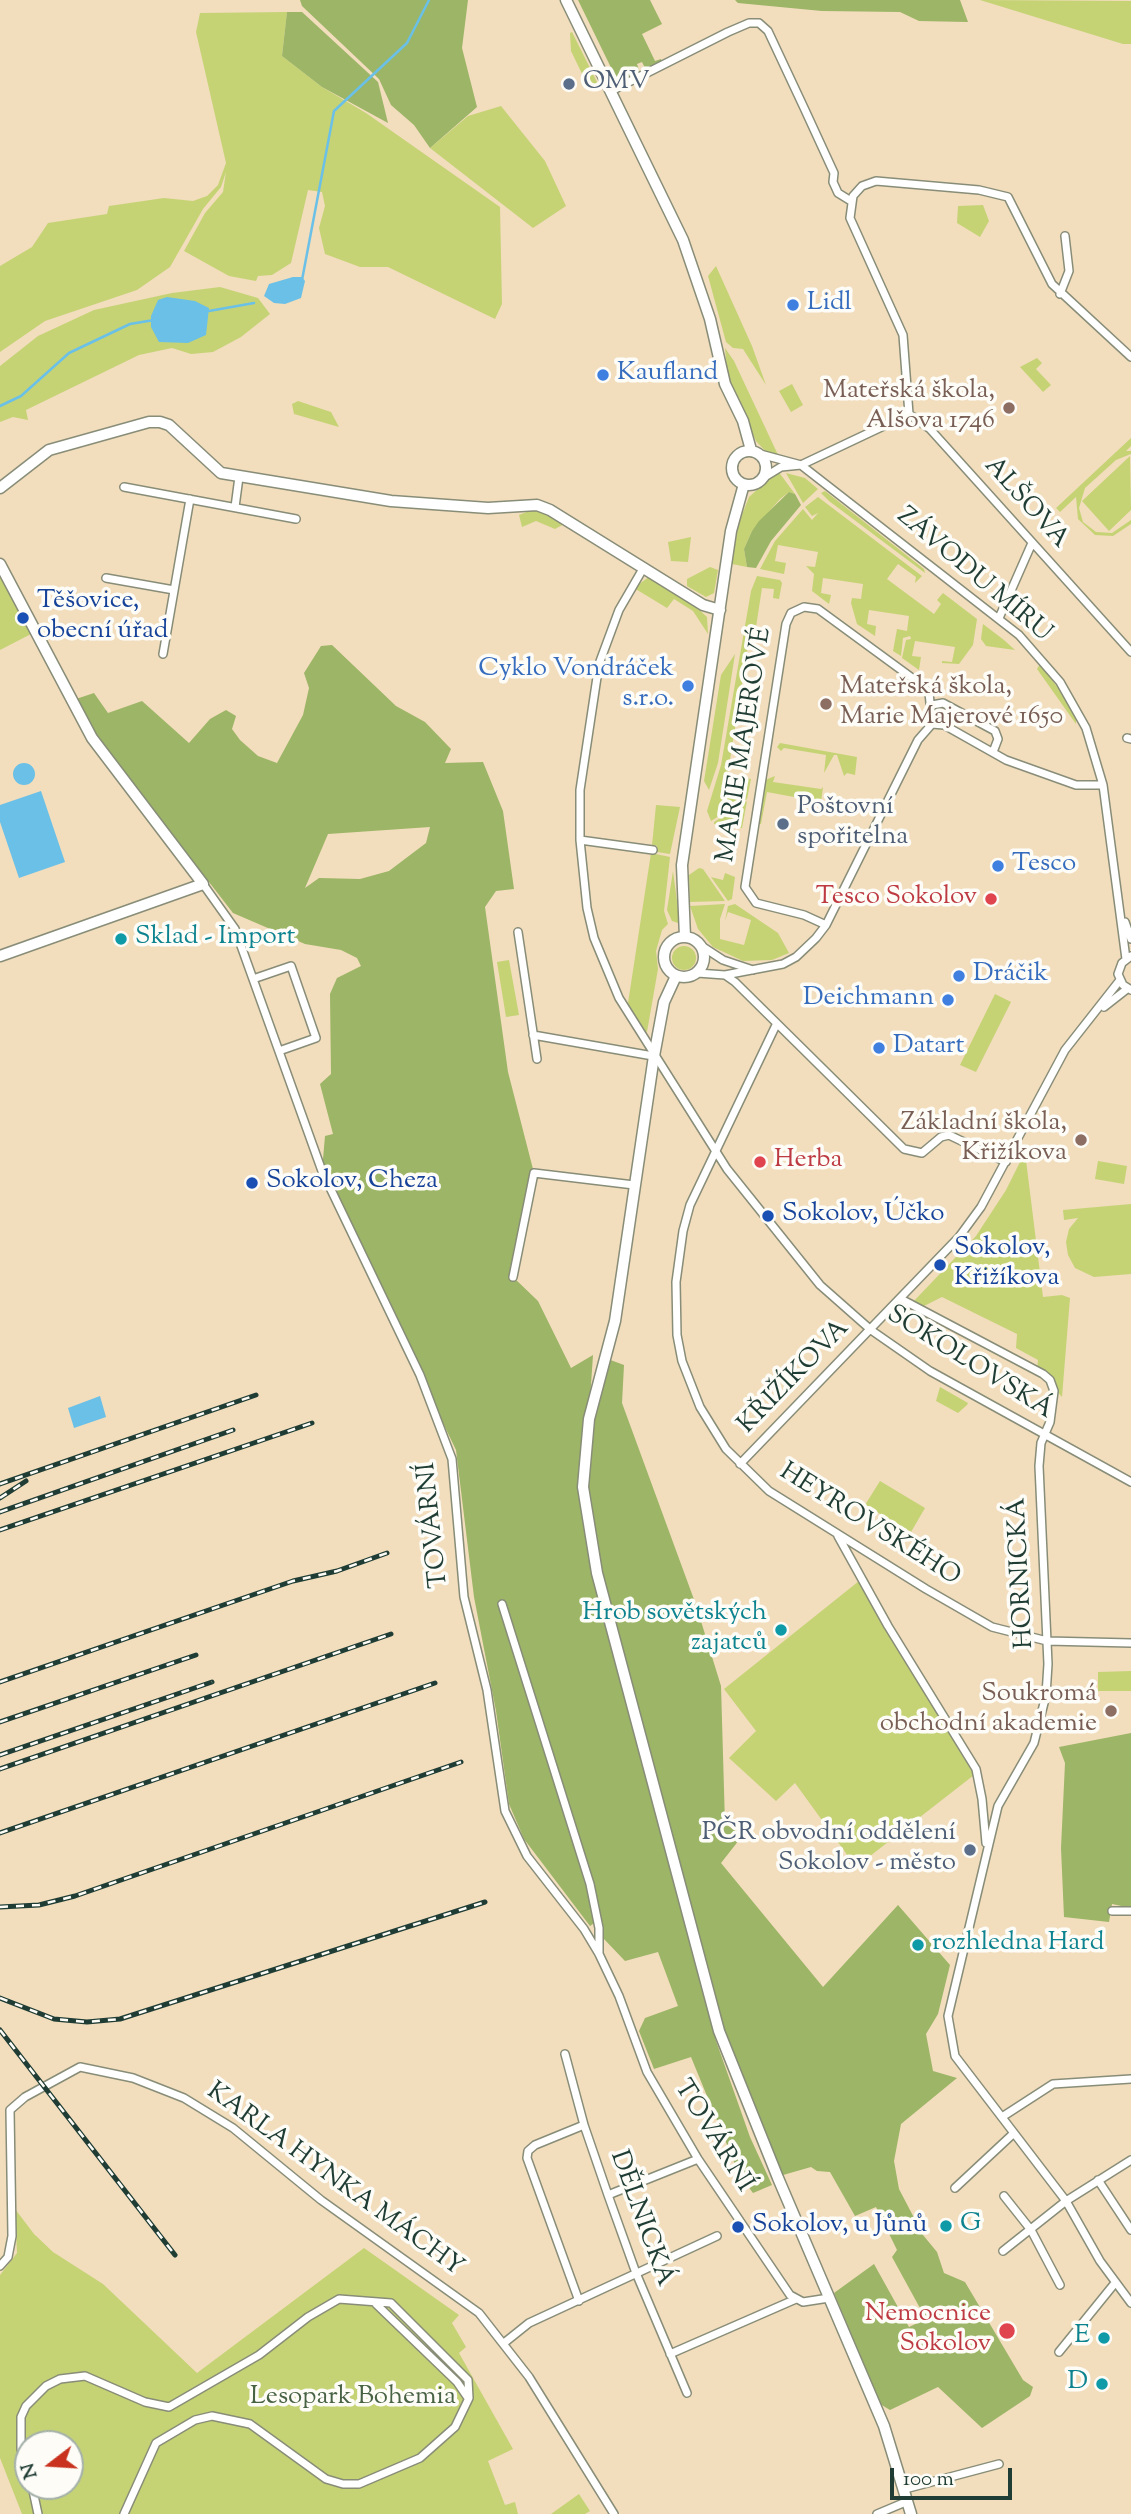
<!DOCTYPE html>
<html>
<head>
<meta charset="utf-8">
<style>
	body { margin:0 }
	#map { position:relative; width:1131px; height:2514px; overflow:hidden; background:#f2ddbd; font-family:"Sorts Mill Goudy",serif }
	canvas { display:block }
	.north { position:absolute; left:14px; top:2430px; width:70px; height:70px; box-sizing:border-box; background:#fdfcf7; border:2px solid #a4b0a9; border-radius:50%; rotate:253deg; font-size:19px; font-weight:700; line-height:28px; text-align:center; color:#1f3d34 }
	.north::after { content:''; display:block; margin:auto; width:24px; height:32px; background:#c8321e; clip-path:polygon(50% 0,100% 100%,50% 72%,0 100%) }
	.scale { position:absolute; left:890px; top:2468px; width:122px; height:32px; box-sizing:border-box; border:4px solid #1f3d34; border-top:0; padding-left:9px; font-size:21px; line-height:24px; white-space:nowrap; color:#1f3d34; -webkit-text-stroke:5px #fdfcf7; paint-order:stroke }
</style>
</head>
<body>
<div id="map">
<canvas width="1131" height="2514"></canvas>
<div class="north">N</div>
<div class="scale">100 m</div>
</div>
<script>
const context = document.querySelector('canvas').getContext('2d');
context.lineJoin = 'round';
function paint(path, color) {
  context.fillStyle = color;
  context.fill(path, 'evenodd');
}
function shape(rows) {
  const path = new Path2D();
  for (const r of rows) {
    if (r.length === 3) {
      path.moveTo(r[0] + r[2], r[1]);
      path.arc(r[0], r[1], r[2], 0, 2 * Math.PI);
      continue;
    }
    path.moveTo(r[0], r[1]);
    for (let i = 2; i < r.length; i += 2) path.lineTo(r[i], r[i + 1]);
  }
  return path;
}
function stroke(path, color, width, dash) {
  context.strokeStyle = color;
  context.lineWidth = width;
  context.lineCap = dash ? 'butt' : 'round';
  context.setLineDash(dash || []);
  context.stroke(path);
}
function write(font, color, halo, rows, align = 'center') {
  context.font = font + ' "Sorts Mill Goudy",serif';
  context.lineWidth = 7;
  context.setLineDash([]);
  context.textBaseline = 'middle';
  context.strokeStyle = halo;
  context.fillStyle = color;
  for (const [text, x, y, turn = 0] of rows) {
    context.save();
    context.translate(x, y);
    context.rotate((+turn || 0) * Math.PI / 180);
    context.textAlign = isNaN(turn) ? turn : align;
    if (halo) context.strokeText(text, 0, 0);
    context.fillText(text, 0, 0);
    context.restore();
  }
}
paint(shape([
	[980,0,1131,1,1131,44,1123,44],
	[287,12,282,56,322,87,366,113,500,207,502,304,495,319,388,267,360,267,325,254,319,228,325,206,322,192,308,190,291,263,272,275,258,276,256,281,229,276,184,251,205,213,223,192,226,172,221,187,203,209,170,267,137,290,45,321,0,352,0,266,32,247,48,223,107,214,109,206,164,198,193,201,207,196,218,185,226,163,196,32,200,13],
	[572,32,600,88,599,90,587,84,571,51,570,33],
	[501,106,545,161,566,206,533,228,430,148,468,116],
	[983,205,989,221,980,237,957,223,958,206],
	[716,266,752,346,766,385,743,349,733,348,726,342,708,276],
	[220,287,258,298,270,314,241,337,213,352,191,354,172,348,139,355,26,410,28,420,13,417,0,422,0,366,38,336,94,310,172,293],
	[725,348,734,361,779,457,767,453,756,441,728,380],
	[1037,358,1042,363,1036,369,1051,385,1043,392,1020,367],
	[792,384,803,405,791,412,779,391],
	[298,401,331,412,339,427,294,414,292,404],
	[1131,438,1131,446,1126,451,1131,451,1131,454,1116,460,1085,488,1079,508,1083,522,1096,532,1112,533,1131,520,1131,524,1113,536,1095,535,1078,519,1076,497,1060,512,1056,508],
	[1130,456,1131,510,1109,531,1082,501],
	[778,471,795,494,789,492,780,499,752,531,744,549,747,567,732,564,738,525,749,497],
	[786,473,805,478,818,489,803,503],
	[825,491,924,569,925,573,829,501,821,493],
	[818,497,922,576,915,583,916,577,898,564,887,579,934,614,941,604,937,600,943,593,977,619,973,645,959,664,942,663,942,661,952,662,955,647,915,641,912,656,921,657,919,670,902,658,906,640,911,639,910,636,903,638,901,656,893,651,897,629,907,631,909,616,869,610,867,624,876,626,875,636,857,624,851,603,852,598,861,599,863,584,823,578,821,593,831,595,829,604,812,591,814,574,806,566,815,567,818,552,778,545,775,561,786,563,784,574,760,569,775,541,803,509,812,520,818,513,812,516,805,507],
	[534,509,540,510,566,523,555,529,536,521,522,527,519,515],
	[691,537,688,562,671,561,668,542],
	[710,567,718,570,714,593,706,597,687,586,687,579],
	[650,576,691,602,707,617,708,634,693,611,674,599,667,608,634,588],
	[757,576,780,580,782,583,779,599,773,598,774,589,762,588,756,627,751,627,726,785,738,788,740,777,751,779,747,799,711,821,707,811,721,765,751,591],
	[0,578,9,587,31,634,0,650],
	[983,624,1004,640,1015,650,986,646,981,639],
	[735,654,718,763,709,790,704,781,721,675],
	[1040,664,1066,699,1076,717,1076,724,1037,669],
	[780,743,857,757,855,775,847,773,844,776,837,755,834,755,824,773,826,755,784,748,781,751,777,747],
	[775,776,773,782,821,789,823,787,821,802,767,792,761,824,758,824,765,780],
	[747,801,742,828,714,824,714,822],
	[656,805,680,807,670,854,657,852,657,846,652,845],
	[651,853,670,857,664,911,668,924,662,930,656,951,658,969,647,1032,642,1029,628,1003],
	[699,868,703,869,725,901,690,902,689,875],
	[673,871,678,909,678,923,672,921,667,910],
	[725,873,735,877,732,899,728,901,711,877,723,880],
	[725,904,720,919,720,939,744,945,751,920,728,912,725,921,728,906,735,904,778,933,789,953,772,960,743,961,713,947,698,929,690,906],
	[684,958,12],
	[509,960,519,1015,506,1017,497,962],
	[995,994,1011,1002,976,1072,960,1065],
	[1025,1152,1043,1297,1062,1295,1070,1298,1062,1397,1037,1369,1038,1360,1016,1348,1017,1334,942,1297,920,1308,912,1303,976,1236,1006,1190],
	[1098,1161,1127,1166,1124,1184,1095,1179],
	[1131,1204,1131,1274,1094,1277,1075,1268,1068,1255,1066,1242,1069,1229,1078,1218,1064,1220,1063,1210],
	[940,1387,968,1403,967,1405,958,1413,936,1401],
	[880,1481,925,1508,911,1532,865,1505],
	[859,1581,974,1775,856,1867,795,1783,776,1801,729,1758,756,1731,724,1689],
	[1131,1671,1131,1691,1098,1691,1098,1672],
	[15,2209,34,2234,53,2252,103,2284,197,2373,364,2248,459,2315,452,2323,466,2347,459,2353,513,2449,488,2461,505,2505,515,2502,518,2514,22,2514,0,2458,0,2275,17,2253],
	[28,2444,70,2444,70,2486,28,2486],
	[579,2494,590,2511,585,2514,551,2514]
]), '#c5d375');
paint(shape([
	[300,0,468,0,462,48,477,107,430,148,414,125,391,105,379,79,302,6],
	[578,0,650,0,662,24,642,34,655,61,661,59,662,62,646,70,642,62,637,64,640,73,619,84],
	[735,0,960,0,968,22,919,21,900,12,822,11,738,3],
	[287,12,302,12,378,82,388,123,322,87,282,56],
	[789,492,795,494,801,505,771,541,756,568,747,567,744,549,752,531,759,521],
	[332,645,396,706,425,722,451,749,445,763,483,762,503,811,514,889,496,891,485,907,508,1072,534,1173,513,1277,538,1301,571,1368,593,1355,589,1414,605,1358,624,1365,622,1403,696,1605,721,1686,725,1824,743,1835,721,1863,823,1987,898,1905,950,1965,938,2014,926,2034,933,2071,957,2078,901,2124,894,2161,899,2189,923,2235,937,2252,944,2273,965,2282,1023,2380,1033,2387,1030,2396,982,2428,938,2387,890,2410,880,2404,834,2293,874,2264,909,2327,926,2319,892,2257,897,2250,876,2207,855,2216,830,2172,817,2171,811,2167,783,2175,730,2045,719,2031,715,2038,750,2137,772,2185,753,2193,739,2174,691,2057,654,2069,639,2031,645,2018,678,2006,658,1952,625,1961,604,1939,600,1919,590,1926,524,1839,509,1804,496,1711,474,1597,456,1450,322,1171,325,1136,333,1134,320,1084,331,1074,330,994,337,978,361,966,357,958,341,950,305,944,233,913,96,736,76,699,94,693,108,713,142,701,189,743,210,719,226,710,236,716,232,729,240,740,258,756,277,763,303,715,309,688,304,673,321,646],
	[430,827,426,843,389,871,360,879,319,878,305,888,328,834],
	[1131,1733,1131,1908,1112,1904,1109,1922,1064,1917,1061,1848,1065,1763,1059,1747]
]), '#9cb566');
paint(shape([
	[293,277,302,277,305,281,301,298,285,304,274,303,264,296,269,284],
	[167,297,195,301,209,308,206,335,188,343,159,342,151,327,151,316,158,300],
	[24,774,11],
	[41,791,65,862,19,878,0,822,0,805],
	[100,1396,106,1417,74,1428,68,1408]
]), '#6ac0e7');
stroke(shape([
	[302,280,334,111,407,43,429,0],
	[209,311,254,303],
	[0,406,21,396,69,353,130,324,154,320]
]), '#6ac0e7', 2.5);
const street = shape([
	[611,91,728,32,749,23,759,23,768,31,805,110,834,173,833,182,838,193,851,201],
	[1060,294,1069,271,1065,236],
	[909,414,903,335,850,218,853,196,862,186,876,181,979,190,1008,197,1052,284,1131,357],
	[909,414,930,429,1131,652],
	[760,454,801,465,1019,635,1060,682,1086,728,1103,785,1126,959],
	[763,478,781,467,801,465,909,414],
	[124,487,296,519],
	[235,507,239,477],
	[644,567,619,610,599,664,580,790,580,840,587,908,594,938,619,998,727,1169,820,1285,871,1330,930,1371,1131,1482],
	[106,578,174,590],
	[999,618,1032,543],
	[163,654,190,499],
	[932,705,943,703,995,731,998,739,993,752],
	[1127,738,1131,739],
	[580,840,653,850],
	[203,884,235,929,322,1171,420,1375,452,1459,464,1597,487,1690,505,1811,527,1856,584,1929,599,1954,619,1996,647,2072,698,2159,790,2295,803,2302,829,2298],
	[1125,922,1131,939],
	[826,925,804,915,756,903,745,887,786,624,791,613,804,607,818,609,919,683,929,692,932,724],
	[518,932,537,1059],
	[700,945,723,960,753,970],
	[1131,956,1122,963,1118,974,1123,985,1131,990],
	[697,973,725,975,735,982,904,1149,922,1153,941,1137,949,1135,1006,1162],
	[725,975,783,964,796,957,816,938,826,925,918,740,932,724,944,725,1006,760,1076,785,1103,785],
	[253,979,291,966,316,1038,279,1051],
	[1104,1007,1127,989],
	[776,1025,690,1205,683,1231,676,1282,677,1335,682,1361,700,1407,726,1449,769,1491,926,1589,992,1627,1047,1641,1131,1643],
	[533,1035,653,1056],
	[513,1277,534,1173,634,1185],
	[901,1299,1043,1374,1050,1380,1054,1391,1050,1422,1041,1443,1039,1466,1048,1664,1046,1695,1034,1743,998,1806,948,2016,955,2056,1066,2201,1100,2261,1131,2303],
	[740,1464,959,1237,981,1207,1065,1050,1120,980],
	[838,1536,888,1626,976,1769,982,1799,986,1843],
	[502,1604,590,1884,599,1928,599,1954],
	[1112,1911,1131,1911],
	[565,2054,584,2125,608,2195,636,2273,687,2393],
	[1002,2117,1053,2084,1131,2079],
	[1098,2180,1131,2230],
	[955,2188,1014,2133],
	[608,2195,698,2159],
	[1004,2196,1031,2230,1060,2285],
	[1003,2251,1066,2201,1131,2160],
	[0,2266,8,2257,12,2236,10,2110,25,2097,80,2067,133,2078,184,2098,233,2128,321,2200,479,2313,529,2377,614,2514],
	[579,2301,527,2158,528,2151,535,2145,584,2125],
	[376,2304,457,2382,468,2398],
	[504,2343,529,2323,717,2236],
	[1059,2352,1115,2283],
	[670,2354,796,2299],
	[28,2472,21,2449,21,2417,26,2406,46,2386,60,2379,85,2376,145,2402,169,2407,259,2355,308,2317,339,2299,391,2303,468,2380,469,2398,455,2427,420,2458,359,2484,343,2484,326,2479,250,2424,212,2416,195,2420,156,2443,124,2514],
	[32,2486,38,2514],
	[905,2489,999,2464],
	[877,2514,908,2501]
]);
const secondary = shape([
	[566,0,683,240,710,319,725,384,743,421,751,450],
	[749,468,17],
	[0,488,49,450,149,422,160,422,169,425,221,473,391,501,488,508,537,505,550,510,703,605,720,610],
	[0,564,92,738,203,884,0,956],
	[684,957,20],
	[685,937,682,865,731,531,744,484],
	[676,976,664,1002,654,1056,615,1321,589,1419,583,1487,597,1573,719,2031,778,2178,884,2426,911,2514]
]);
stroke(street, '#888d78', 10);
stroke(secondary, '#888d78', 13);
stroke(street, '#fff', 7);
stroke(secondary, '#fff', 10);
const rail = shape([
	[0,1484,256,1395],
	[0,1498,26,1481],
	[0,1512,233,1430],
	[0,1530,312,1423],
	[0,1682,293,1581,337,1571,387,1553],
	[0,1722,196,1655],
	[0,1755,212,1682],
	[0,1769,391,1634],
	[0,1833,435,1683],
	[0,1907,39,1905,75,1896,461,1762],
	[0,1998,54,2019,87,2022,120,2019,485,1902],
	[0,2030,175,2255]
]);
stroke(rail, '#1f3d34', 5);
stroke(rail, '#fdfcf7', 2.5, [8]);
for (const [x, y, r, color] of [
	[569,84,7,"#5c6f8a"],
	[793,305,7,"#3f7fe0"],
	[603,375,7,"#3f7fe0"],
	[1009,408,7,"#8d6e63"],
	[23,618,7,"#1a4fb4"],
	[688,686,7,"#3f7fe0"],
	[826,704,7,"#8d6e63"],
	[783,824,7,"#5c6f8a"],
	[998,866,7,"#3f7fe0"],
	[991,899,7,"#e0444e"],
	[121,939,7,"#0f9aa8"],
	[959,976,7,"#3f7fe0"],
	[948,1000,7,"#3f7fe0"],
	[879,1048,7,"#3f7fe0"],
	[1081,1140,7,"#8d6e63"],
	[760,1162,7,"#e0444e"],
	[252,1183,7,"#1a4fb4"],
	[768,1216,7,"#1a4fb4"],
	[940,1265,7,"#1a4fb4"],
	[781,1630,7,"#0f9aa8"],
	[1111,1711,7,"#8d6e63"],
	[970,1850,7,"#5c6f8a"],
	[918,1945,7,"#0f9aa8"],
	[946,2226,7,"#0f9aa8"],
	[738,2227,7,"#1a4fb4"],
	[1007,2331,9,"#e0444e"],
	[1104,2338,7,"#0f9aa8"],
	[1102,2384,7,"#0f9aa8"]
]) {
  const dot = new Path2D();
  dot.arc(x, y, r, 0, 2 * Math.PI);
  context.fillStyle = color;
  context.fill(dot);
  stroke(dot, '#fdfcf7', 2.5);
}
write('26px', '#4e5e75', '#fdfcf7', [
	["OMV",583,84],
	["Poštovní",797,809],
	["spořitelna",797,839],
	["PČR obvodní oddělení",956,1835,"right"],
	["Sokolov - město",956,1865,"right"]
], 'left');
write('26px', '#366cbe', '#fdfcf7', [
	["Lidl",807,305],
	["Kaufland",617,375],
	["Cyklo Vondráček",674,671,"right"],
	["s.r.o.",674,701,"right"],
	["Tesco",1012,866],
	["Dráčik",973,976],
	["Deichmann",934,1000,"right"],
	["Datart",893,1048]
], 'left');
write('26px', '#785e54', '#fdfcf7', [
	["Mateřská škola,",995,393],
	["Alšova 1746",995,423],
	["Mateřská škola,",840,689,"left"],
	["Marie Majerové 1650",840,719,"left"],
	["Základní škola,",1067,1125],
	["Křižíkova",1067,1155],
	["Soukromá",1097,1696],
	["obchodní akademie",1097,1726]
], 'right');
write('26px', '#1f3d34', '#fdfcf7', [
	["ALŠOVA",1025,504,48],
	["ZÁVODU MÍRU",973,576,40],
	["MARIE MAJEROVÉ",746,745,-81],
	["SOKOLOVSKÁ",969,1364,32],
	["KŘIŽÍKOVA",795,1378,-46],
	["TOVÁRNÍ",435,1525,-96],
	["HEYROVSKÉHO",869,1526,32],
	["HORNICKÁ",1023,1573,-93],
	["TOVÁRNÍ",712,2137,58],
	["KARLA HYNKA MÁCHY",334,2181,36],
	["DĚLNICKÁ",640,2219,70]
]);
write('26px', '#164399', '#fdfcf7', [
	["Těšovice,",37,603],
	["obecní úřad",37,633],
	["Sokolov, Cheza",266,1183],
	["Sokolov, Účko",782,1216],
	["Sokolov,",954,1250],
	["Křižíkova",954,1280],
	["Sokolov, u Jůnů",752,2227]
], 'left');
write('26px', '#be3a42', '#fdfcf7', [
	["Tesco Sokolov",977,899],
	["Herba",774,1162,"left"],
	["Nemocnice",991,2316],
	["Sokolov",991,2346]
], 'right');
write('26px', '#0d838f', '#fdfcf7', [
	["Sklad - Import",135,939],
	["Hrob sovětských",767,1615,"right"],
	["zajatců",767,1645,"right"],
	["rozhledna Hard",932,1945],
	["G",960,2226],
	["E",1090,2338,"right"],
	["D",1088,2384,"right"]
], 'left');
write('26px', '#486244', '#fdfcf7', [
	["Lesopark Bohemia",353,2399]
]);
</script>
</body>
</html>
